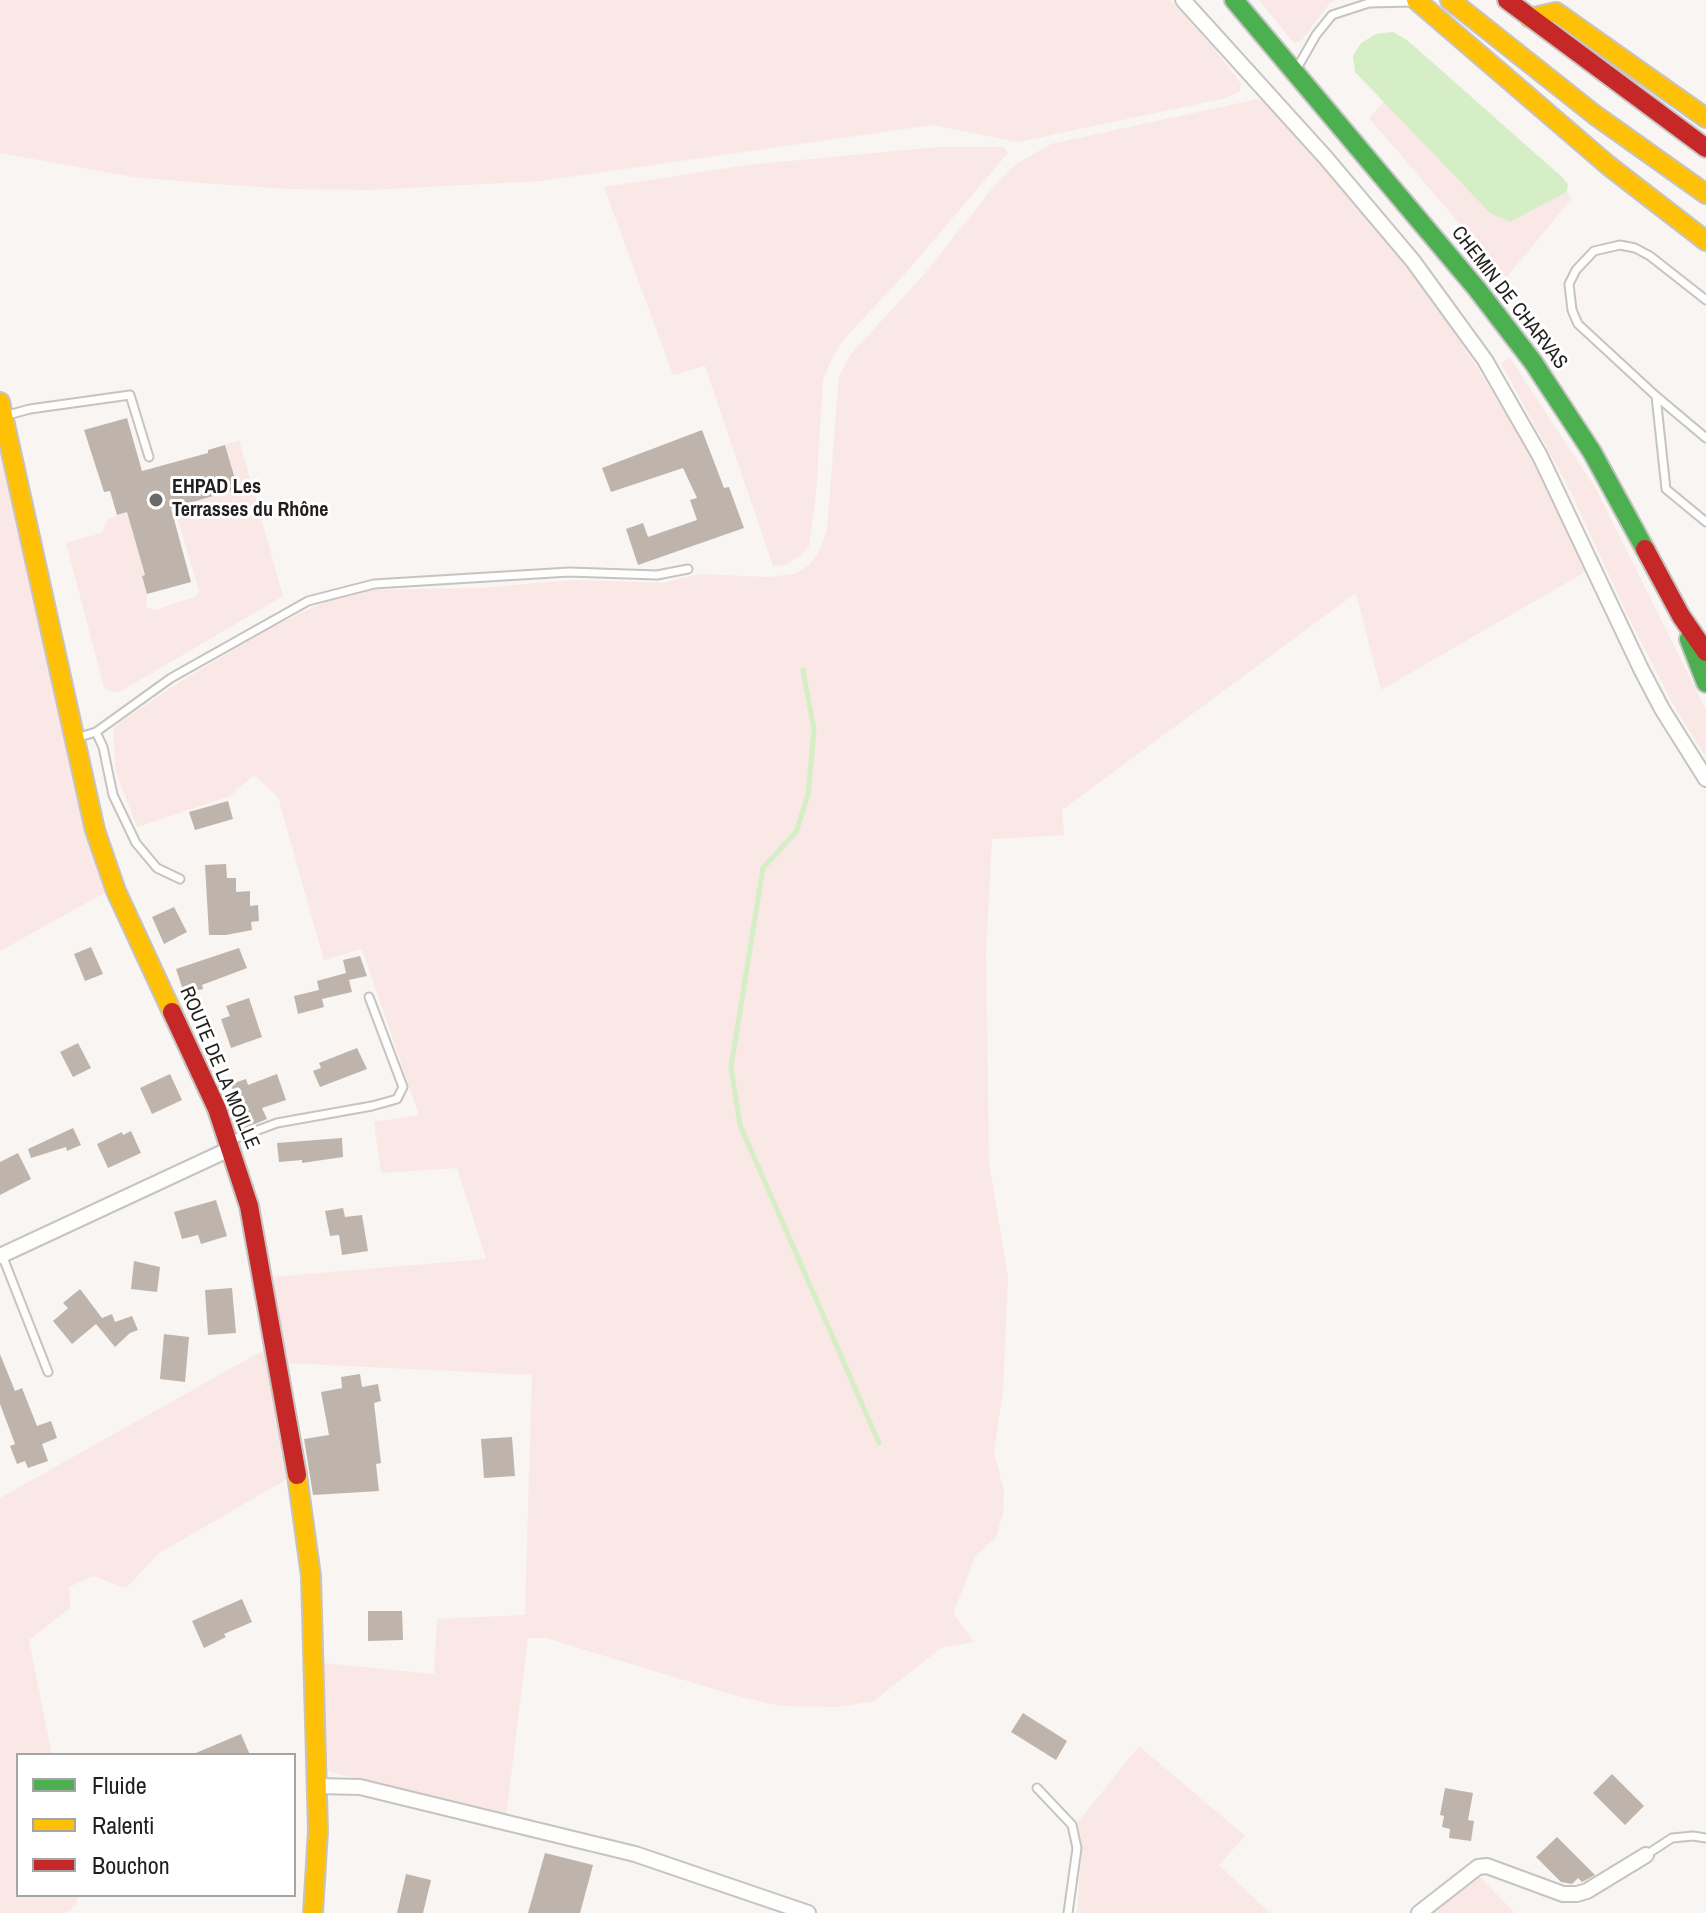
<!DOCTYPE html>
<html>
<head>
<meta charset="utf-8">
<style>
	body { margin:0 }
	#map { position:relative; width:1706px; height:1913px; overflow:hidden; background:#f8f5f2; font-family:"Archivo Narrow",sans-serif }
	canvas { display:block }
	.legend { position:absolute; left:16px; top:1753px; width:280px; height:144px; box-sizing:border-box; background:#fff; border:2px solid #a6a5a5; margin:0; padding:10px 14px; list-style:none; font-size:24px; color:#211f1d }
	.legend li { display:flex; align-items:center; gap:16px; height:40px }
	.legend b { width:40px; border:2px solid #a6a5a5 }
</style>
</head>
<body>
<div id="map">
<canvas width="1706" height="1913"></canvas>
<ul class="legend">
<li><b style="height:10px;background:#4caf50"></b>Fluide</li>
<li><b style="height:10px;background:#ffc107"></b>Ralenti</li>
<li><b style="height:10px;background:#c62828"></b>Bouchon</li>
</ul>
</div>
<script>
const context = document.querySelector('canvas').getContext('2d');
context.lineJoin = 'round';
function paint(path, color) {
  context.fillStyle = color;
  context.fill(path, 'evenodd');
}
function shape(rows) {
  const path = new Path2D();
  for (const r of rows) {
    path.moveTo(r[0], r[1]);
    for (let i = 2; i < r.length; i += 2) path.lineTo(r[i], r[i + 1]);
  }
  return path;
}
function stroke(path, color, width, dash) {
  context.strokeStyle = color;
  context.lineWidth = width;
  context.lineCap = dash ? 'butt' : 'round';
  context.setLineDash(dash || []);
  context.stroke(path);
}
function write(font, color, halo, rows, align = 'center') {
  context.font = font + ' "Archivo Narrow",sans-serif';
  context.lineWidth = 6;
  context.setLineDash([]);
  context.textBaseline = 'middle';
  context.strokeStyle = halo;
  context.fillStyle = color;
  for (const [text, x, y, turn = 0] of rows) {
    context.save();
    context.translate(x, y);
    context.rotate((+turn || 0) * Math.PI / 180);
    context.textAlign = isNaN(turn) ? turn : align;
    if (halo) context.strokeText(text, 0, 0);
    context.fillText(text, 0, 0);
    context.restore();
  }
}
paint(shape([
	[0,0,1170,0,1212,46,1241,84,1240,91,1226,98,1018,142,932,125,540,181,368,190,289,189,202,183,133,177,0,153],
	[1259,0,1336,0,1329,4,1301,41,1294,43],
	[1258,99,1265,101,1343,190,1405,264,1446,319,1512,423,1542,478,1585,572,1381,690,1356,593,1062,810,1064,835,992,839,986,952,989,1162,1008,1276,1003,1391,994,1452,1004,1492,1003,1513,996,1537,975,1557,953,1614,974,1642,941,1648,874,1701,837,1707,780,1706,730,1694,546,1638,528,1638,506,1816,328,1771,323,1663,434,1674,437,1619,525,1615,532,1375,288,1363,272,1277,486,1259,457,1168,381,1173,374,1122,419,1115,362,949,324,960,278,797,254,775,230,796,137,827,116,772,113,730,118,724,175,685,272,627,337,596,371,590,479,588,576,580,662,583,700,574,768,577,795,574,809,565,818,554,827,530,839,376,851,354,921,278,996,184,1015,165,1051,144],
	[1384,102,1491,214,1510,222,1567,192,1572,198,1506,278,1369,118],
	[938,147,1003,147,1008,153,903,276,843,340,832,358,823,380,816,493,809,546,799,557,785,565,773,566,705,366,673,375,604,187,748,165],
	[1510,358,1596,489,1706,710,1706,757,1673,704,1627,614,1572,494,1501,363],
	[239,440,283,596,121,691,112,692,104,687,66,543,102,533,108,519,127,512,145,575,142,576,147,594,146,607,155,610,195,597,199,591,174,507,238,489,225,445],
	[0,452,81,813,106,892,0,951],
	[264,1350,289,1478,159,1553,126,1588,93,1576,69,1587,70,1608,29,1640,52,1755,18,1755,18,1895,77,1895,77,1904,66,1913,0,1913,0,1498],
	[1139,1746,1245,1836,1219,1865,1270,1913,1077,1913,1082,1844,1077,1823],
	[1477,1874,1515,1913,1427,1913]
]), '#f9e8e5');
paint(shape([
	[1393,32,1407,40,1562,177,1568,184,1567,192,1510,222,1491,214,1355,72,1353,56,1361,43,1376,34]
]), '#d6eec6');
stroke(shape([
	[803,670,814,730,808,795,796,832,763,868,731,1067,740,1125,879,1443]
]), '#d6eec6', 5);
paint(shape([
	[127,418,142,471,208,453,208,450,225,445,238,489,171,508,191,582,147,594,142,576,145,575,127,512,117,515,110,491,104,492,84,430],
	[702,430,724,488,729,487,744,528,638,565,626,529,643,523,648,537,697,520,690,500,697,498,683,468,611,492,602,468],
	[228,801,233,819,195,830,189,812],
	[226,864,227,878,236,878,236,892,250,891,250,906,258,905,259,921,251,922,252,930,226,935,209,935,205,865],
	[174,907,187,932,164,944,152,917],
	[91,947,103,974,85,981,74,954],
	[239,948,247,968,202,985,203,989,184,993,176,969],
	[360,956,367,976,349,980,352,992,322,999,324,1007,298,1014,294,996,319,990,317,981,346,973,343,960],
	[249,998,262,1037,231,1048,221,1019,230,1016,226,1006],
	[78,1043,91,1068,73,1077,60,1052],
	[357,1048,367,1069,320,1087,313,1071,321,1068,319,1063],
	[170,1074,182,1100,152,1114,140,1088],
	[277,1074,286,1100,262,1108,267,1119,245,1128,231,1084,246,1079,248,1085],
	[73,1128,81,1145,67,1151,66,1147,31,1158,28,1149],
	[131,1131,141,1153,108,1168,97,1144,122,1132,123,1135],
	[342,1138,343,1157,302,1163,302,1160,279,1162,277,1143],
	[18,1153,31,1179,0,1195,0,1162],
	[216,1200,227,1236,201,1244,198,1235,182,1239,174,1212],
	[343,1208,345,1217,362,1215,368,1251,342,1255,339,1235,330,1236,325,1211],
	[134,1261,160,1267,157,1292,131,1289],
	[232,1288,236,1333,208,1335,205,1290],
	[80,1289,102,1318,112,1314,115,1322,132,1316,138,1330,130,1333,115,1347,96,1324,72,1344,53,1321,68,1308,63,1303],
	[164,1334,189,1337,185,1382,160,1379],
	[0,1354,15,1391,22,1388,37,1426,51,1421,57,1438,42,1444,48,1461,28,1468,25,1461,17,1464,10,1446,15,1444,0,1404],
	[360,1374,362,1387,378,1384,381,1401,374,1403,381,1463,376,1464,379,1491,313,1495,304,1439,329,1435,321,1392,342,1388,341,1377],
	[512,1437,515,1476,484,1478,481,1439],
	[242,1599,252,1622,224,1634,226,1637,204,1648,192,1621],
	[368,1611,402,1611,403,1640,368,1641],
	[1023,1713,1067,1741,1056,1760,1011,1732],
	[241,1734,250,1755,191,1755],
	[1612,1774,1644,1806,1625,1825,1593,1793],
	[1445,1788,1473,1793,1468,1820,1474,1821,1471,1841,1449,1838,1450,1829,1442,1827,1444,1816,1440,1815],
	[1557,1837,1595,1875,1582,1882,1578,1878,1572,1884,1561,1882,1536,1857],
	[545,1853,593,1865,580,1913,528,1913],
	[406,1874,431,1880,423,1913,397,1913]
]), '#bfb4ac');
const lane = shape([
	[1296,70,1316,35,1332,15,1369,3,1412,2],
	[1706,300,1650,256,1635,248,1620,245,1594,251,1576,270,1569,284,1572,310,1578,324,1656,396,1706,438],
	[1656,396,1666,489,1706,522],
	[4,416,30,409,130,395,149,457],
	[96,732,103,747,113,795,136,843,157,868,180,879],
	[76,738,96,732,171,678,308,601,374,584,569,572,657,575,688,569],
	[231,1140,277,1123,372,1106,397,1099,403,1087,369,997],
	[2,1255,48,1372],
	[1037,1788,1072,1825,1077,1848,1068,1913],
	[1646,1855,1672,1838,1693,1836,1706,1838]
]);
const street = shape([
	[1183,0,1326,158,1413,261,1485,360,1540,456,1641,669,1662,709,1706,779],
	[0,1256,232,1148],
	[318,1786,360,1787,635,1854,808,1913],
	[1419,1913,1478,1867,1487,1866,1563,1894,1577,1894,1587,1891,1646,1855]
]);
const fast = shape([
	[1234,0,1477,289,1533,362,1592,452,1645,549],
	[1689,639,1706,683]
]);
const slow = shape([
	[1416,0,1609,166,1706,241],
	[1450,0,1595,115,1706,194],
	[1530,18,1556,12,1706,118],
	[0,402,95,830,116,891,172,1012],
	[297,1475,311,1576,318,1831,313,1913]
]);
const jam = shape([
	[1507,0,1706,148],
	[1645,549,1681,616,1706,652],
	[172,1012,217,1109,249,1206,297,1475]
]);
stroke(lane, '#c6c4c2', 11);
stroke(street, '#c6c4c2', 18);
stroke(fast, '#c6c4c2', 22);
stroke(slow, '#c6c4c2', 22);
stroke(jam, '#c6c4c2', 22);
stroke(lane, '#fefefd', 7);
stroke(street, '#fefefd', 14);
stroke(fast, '#4caf50', 18);
stroke(slow, '#ffc107', 18);
stroke(jam, '#c62828', 18);
for (const [x, y, r, color] of [
	[156,500,8,"#6c6a68"]
]) {
  const dot = new Path2D();
  dot.arc(x, y, r, 0, 2 * Math.PI);
  context.fillStyle = color;
  context.fill(dot);
  stroke(dot, '#fff', 3);
}
write('20px', '#211f1d', '#fff', [
	["CHEMIN DE CHARVAS",1509,298,52],
	["ROUTE DE LA MOILLE",219,1068,67]
]);
write('bold 20px', '#211f1d', '#fff', [
	["EHPAD Les",172,488],
	["Terrasses du Rhône",172,511]
], 'left');
</script>
</body>
</html>
